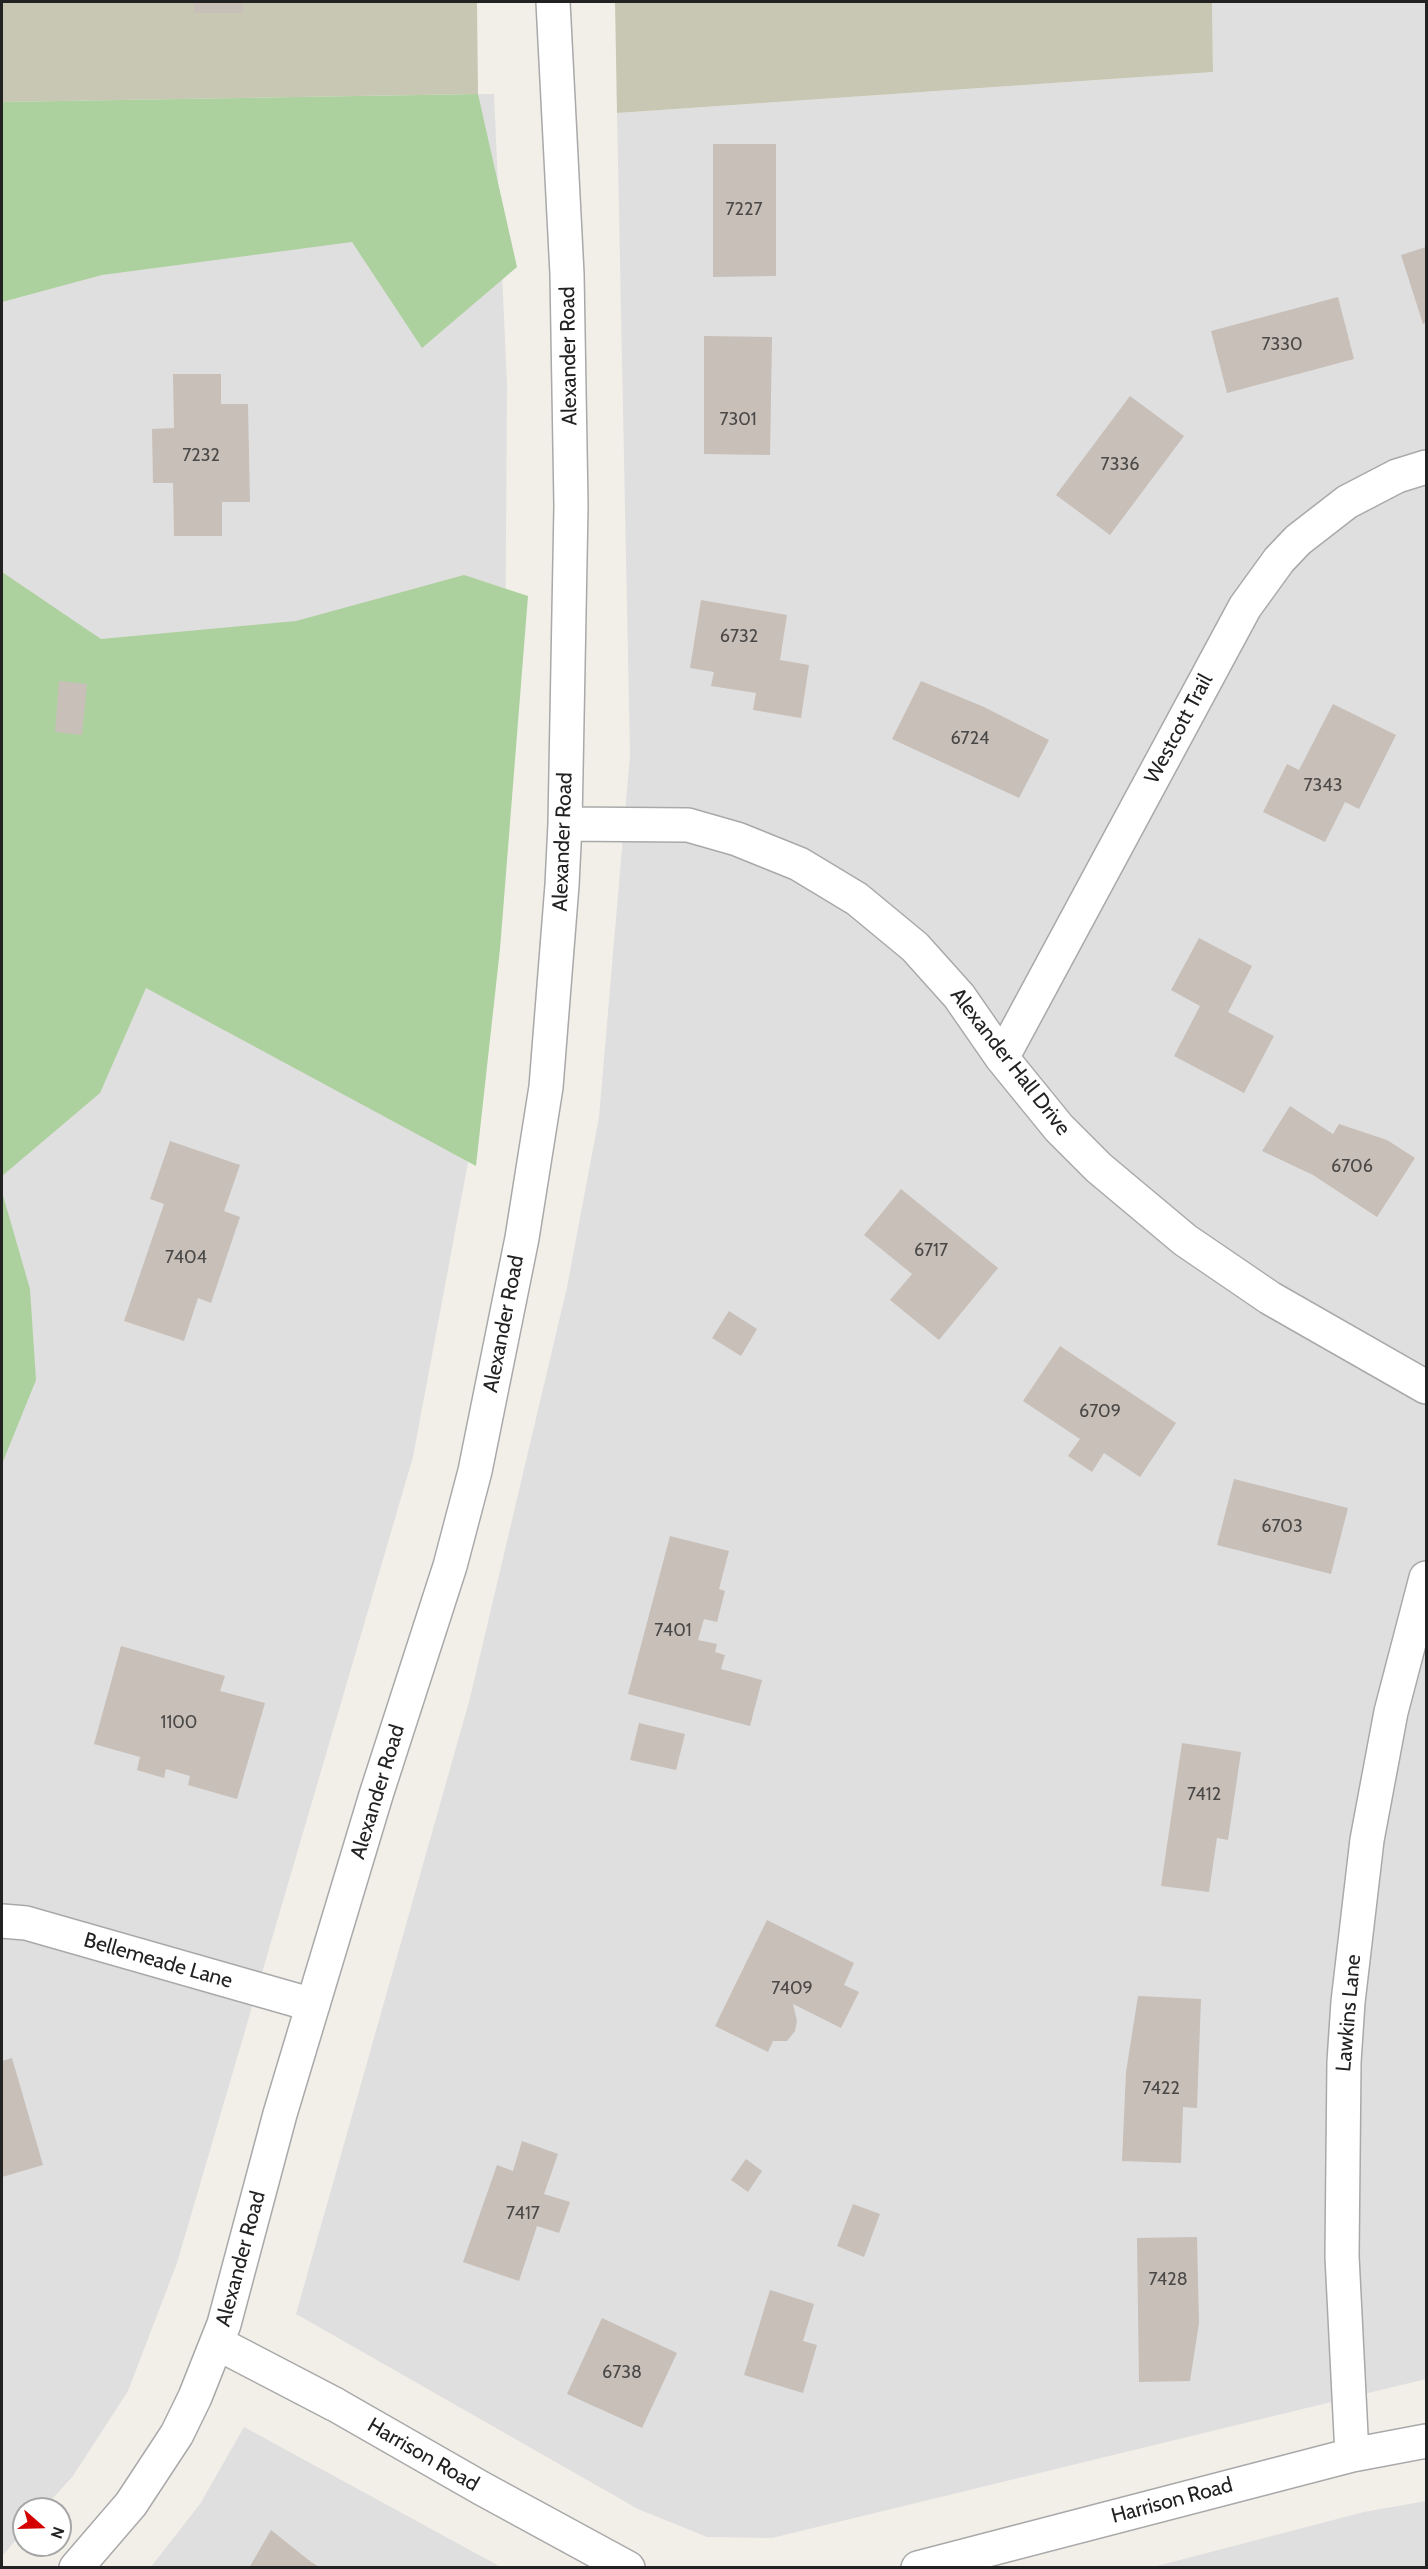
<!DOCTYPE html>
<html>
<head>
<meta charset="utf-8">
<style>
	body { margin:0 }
	#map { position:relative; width:1428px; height:2569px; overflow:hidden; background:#f2efe9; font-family:Cabin,sans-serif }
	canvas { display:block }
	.frame { position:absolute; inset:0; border:3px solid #222; pointer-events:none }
	.north { position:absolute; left:12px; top:2497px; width:60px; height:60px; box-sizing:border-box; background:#fff; border:2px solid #a7a7a7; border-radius:50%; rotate:110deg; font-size:16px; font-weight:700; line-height:24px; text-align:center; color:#222 }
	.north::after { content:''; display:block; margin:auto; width:21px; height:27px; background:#d40000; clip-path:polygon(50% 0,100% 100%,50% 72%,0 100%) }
</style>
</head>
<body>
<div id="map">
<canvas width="1428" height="2569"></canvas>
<div class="frame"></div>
<div class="north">N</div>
</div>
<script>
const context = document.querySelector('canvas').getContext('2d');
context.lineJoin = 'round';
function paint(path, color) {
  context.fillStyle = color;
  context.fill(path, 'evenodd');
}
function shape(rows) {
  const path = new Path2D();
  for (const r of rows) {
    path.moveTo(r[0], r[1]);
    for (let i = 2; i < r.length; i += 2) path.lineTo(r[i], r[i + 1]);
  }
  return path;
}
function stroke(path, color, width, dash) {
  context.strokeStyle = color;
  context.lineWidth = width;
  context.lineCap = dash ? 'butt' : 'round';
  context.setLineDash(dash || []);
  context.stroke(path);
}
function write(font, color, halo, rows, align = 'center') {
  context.font = font + ' Cabin,sans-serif';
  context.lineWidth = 6;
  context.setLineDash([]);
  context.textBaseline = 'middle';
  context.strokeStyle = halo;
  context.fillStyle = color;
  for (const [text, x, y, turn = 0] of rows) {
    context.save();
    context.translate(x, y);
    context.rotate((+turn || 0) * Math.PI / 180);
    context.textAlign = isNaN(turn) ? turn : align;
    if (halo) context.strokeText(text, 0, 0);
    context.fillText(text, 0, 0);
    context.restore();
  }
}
paint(shape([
	[1212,2,1426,2,1426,2379,772,2538,707,2537,638,2509,296,2314,470,1698,567,1287,599,1117,630,755,617,113,1213,72],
	[494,94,507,384,505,686,483,1082,413,1457,177,2263,128,2391,73,2476,43,2509,24,2509,24,2531,2,2556,2,102],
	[244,2427,501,2567,150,2568,200,2504],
	[1426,2501,1426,2567,1153,2567,1364,2512]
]), '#e0dfdf');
paint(shape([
	[2,2,477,2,478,94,2,102],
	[615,2,1212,2,1213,72,617,113]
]), '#c7c7b4');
paint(shape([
	[478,94,517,267,422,348,352,242,102,275,2,302,2,102],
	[2,572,101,639,296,621,464,575,528,596,500,949,476,1166,146,988,100,1093,2,1176],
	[2,1192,30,1289,36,1380,2,1464]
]), '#add19e');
paint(shape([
	[194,2,243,2,243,13,194,13],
	[713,144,776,144,776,276,713,277],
	[1426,247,1426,322,1423,324,1401,255],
	[1338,297,1354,359,1227,393,1211,331],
	[704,336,772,337,770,455,704,454],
	[173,374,221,374,221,404,248,404,250,502,222,502,222,536,174,536,173,483,153,483,152,429,174,428],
	[1130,396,1184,436,1110,535,1056,495],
	[701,600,787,615,780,660,809,665,801,718,753,710,756,693,711,686,714,672,690,668],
	[59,681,87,684,82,735,55,732],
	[921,681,984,707,1049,740,1019,798,892,739],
	[1333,704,1396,735,1359,809,1345,802,1325,842,1263,812,1287,764,1299,770],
	[1199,938,1252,966,1228,1012,1274,1036,1244,1093,1174,1056,1200,1006,1171,990],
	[1290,1106,1333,1134,1339,1124,1387,1140,1415,1158,1377,1217,1313,1175,1262,1151],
	[170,1141,240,1165,224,1211,240,1217,211,1303,198,1298,184,1341,124,1321,164,1204,150,1199],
	[901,1189,998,1268,939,1340,890,1300,912,1274,864,1235],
	[729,1311,757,1329,741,1356,712,1338],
	[1060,1346,1176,1423,1140,1477,1104,1453,1092,1472,1068,1456,1080,1439,1023,1401],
	[1234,1479,1348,1508,1331,1574,1217,1545],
	[670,1536,729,1551,719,1589,725,1591,717,1622,704,1619,698,1640,717,1644,715,1652,725,1655,721,1669,762,1680,750,1726,628,1694],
	[121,1646,225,1676,220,1691,265,1703,237,1799,188,1785,190,1776,166,1769,164,1778,137,1770,140,1757,94,1744],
	[639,1723,685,1734,676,1770,630,1760],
	[1182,1743,1241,1752,1228,1840,1217,1838,1209,1892,1161,1886],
	[767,1920,854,1963,844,1985,859,1992,841,2028,793,2004,797,2021,795,2031,787,2041,773,2041,768,2052,715,2026],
	[1138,1996,1201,1999,1197,2108,1183,2107,1181,2163,1122,2161,1126,2072],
	[12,2058,43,2165,2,2177,2,2061],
	[522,2141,558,2154,544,2194,570,2202,559,2233,537,2226,519,2281,463,2262,497,2165,513,2171],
	[746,2159,762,2171,748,2192,731,2180],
	[853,2204,880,2214,864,2257,837,2246],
	[1197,2237,1199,2323,1190,2381,1139,2382,1137,2238],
	[770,2290,814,2304,803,2341,817,2345,803,2393,744,2375],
	[602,2318,677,2353,642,2428,567,2394],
	[271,2530,311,2562,321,2568,249,2568]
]), '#c7bfb8');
const minor = shape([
	[565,824,688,825,737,839,799,864,857,899,915,947,959,996,1002,1058,1059,1128,1099,1168,1185,1240,1270,1298,1426,1387],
	[1002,1058,1245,607,1279,560,1298,540,1347,502,1397,476,1426,467],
	[2,1921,26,1923,313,2005],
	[217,2343,336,2405,481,2488,628,2568],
	[1352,2455,1342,2256,1344,2062,1348,2002,1367,1840,1391,1712,1426,1578],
	[76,2568,131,2504,177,2434,195,2397,224,2324,280,2114,376,1795,450,1566,475,1471,522,1238,546,1087,562,885,565,824,571,506,567,274,553,2],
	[918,2568,1352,2455,1426,2441]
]);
stroke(minor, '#a9a9a9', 36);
stroke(minor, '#fff', 33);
write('18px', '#4b4948', null, [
	["7227",744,210],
	["7330",1282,345],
	["7301",738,420],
	["7232",201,456],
	["7336",1120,465],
	["6732",739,637],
	["6724",970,739],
	["7343",1323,786],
	["6706",1352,1167],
	["6717",931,1251],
	["7404",186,1258],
	["6709",1100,1412],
	["6703",1282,1527],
	["7401",673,1631],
	["1100",179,1723],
	["7412",1204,1795],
	["7409",792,1989],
	["7422",1161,2089],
	["7417",523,2214],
	["7428",1168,2280],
	["6738",622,2373]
]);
write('21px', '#222', '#fff', [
	["Alexander Road",569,356,-91],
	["Westcott Trail",1179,729,-62],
	["Alexander Road",563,842,-88],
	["Alexander Hall Drive",1010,1062,52],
	["Alexander Road",504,1324,-79],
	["Alexander Road",378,1792,-73],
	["Bellemeade Lane",158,1961,16],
	["Lawkins Lane",1349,2013,-85],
	["Alexander Road",241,2259,-75],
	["Harrison Road",423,2455,30],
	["Harrison Road",1172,2501,-15]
]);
</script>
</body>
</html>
